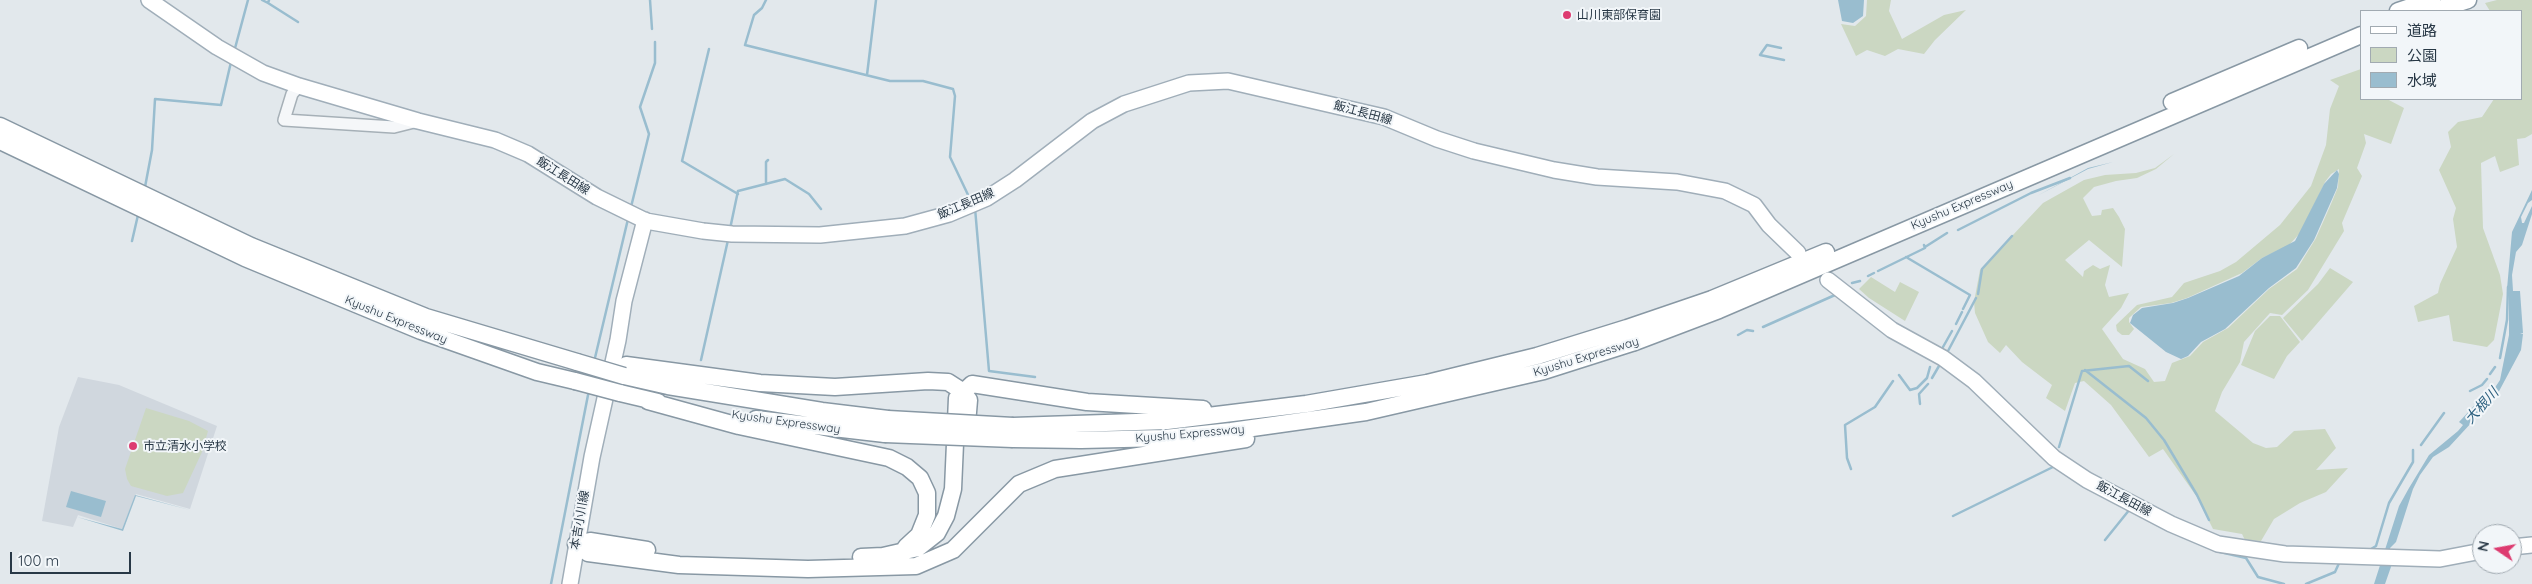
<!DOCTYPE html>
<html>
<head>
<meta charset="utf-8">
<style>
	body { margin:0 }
	#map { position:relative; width:2532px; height:584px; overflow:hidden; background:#e2e8ec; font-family:Quicksand,"Noto Sans JP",sans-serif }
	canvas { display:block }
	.legend { position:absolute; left:2360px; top:10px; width:162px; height:90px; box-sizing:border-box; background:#f2f6f9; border:1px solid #a1aab1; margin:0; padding:6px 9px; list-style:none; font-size:15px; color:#283846 }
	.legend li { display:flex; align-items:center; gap:10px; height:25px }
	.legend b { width:25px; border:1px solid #a1aab1 }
	.north { position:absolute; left:2472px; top:524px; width:50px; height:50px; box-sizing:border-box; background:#f2f6f9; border:1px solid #a1aab1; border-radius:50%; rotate:282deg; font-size:14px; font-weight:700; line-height:20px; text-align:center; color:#283846 }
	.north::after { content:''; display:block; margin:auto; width:18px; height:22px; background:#dd3b70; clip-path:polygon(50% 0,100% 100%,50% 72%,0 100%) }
	.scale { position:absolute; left:10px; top:552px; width:121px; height:22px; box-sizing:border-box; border:2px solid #283846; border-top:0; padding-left:6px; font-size:15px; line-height:18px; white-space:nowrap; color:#283846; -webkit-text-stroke:4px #f2f6f9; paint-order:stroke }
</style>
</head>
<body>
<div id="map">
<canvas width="2532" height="584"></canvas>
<ul class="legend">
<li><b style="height:6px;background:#fff"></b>道路</li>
<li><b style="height:14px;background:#cbd7c2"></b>公園</li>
<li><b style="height:14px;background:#99bdcf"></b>水域</li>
</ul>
<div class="north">N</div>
<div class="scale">100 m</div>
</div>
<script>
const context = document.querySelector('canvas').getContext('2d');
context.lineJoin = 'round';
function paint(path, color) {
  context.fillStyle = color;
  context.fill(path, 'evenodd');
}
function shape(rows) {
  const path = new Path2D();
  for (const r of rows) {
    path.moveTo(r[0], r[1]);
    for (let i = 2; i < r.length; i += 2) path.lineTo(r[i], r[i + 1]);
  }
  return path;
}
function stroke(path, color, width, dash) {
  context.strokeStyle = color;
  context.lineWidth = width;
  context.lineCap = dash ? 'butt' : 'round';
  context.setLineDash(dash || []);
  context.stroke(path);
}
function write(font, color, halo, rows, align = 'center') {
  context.font = font + ' Quicksand,"Noto Sans JP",sans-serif';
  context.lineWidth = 4;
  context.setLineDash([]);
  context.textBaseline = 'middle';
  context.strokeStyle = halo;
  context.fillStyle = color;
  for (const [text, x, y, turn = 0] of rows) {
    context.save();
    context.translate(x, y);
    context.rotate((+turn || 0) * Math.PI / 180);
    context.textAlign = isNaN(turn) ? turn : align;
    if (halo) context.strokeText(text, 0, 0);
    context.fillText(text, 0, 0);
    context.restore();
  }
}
paint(shape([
	[78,377,119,385,217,426,190,509,136,494,122,529,78,515,73,527,42,521,59,427]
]), '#d0d7de');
paint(shape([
	[1867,0,1891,0,1889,11,1902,39,1944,15,1966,10,1935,40,1924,54,1898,49,1885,56,1867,50,1856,56,1841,24,1855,26,1866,16],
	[2497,0,2532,0,2532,134,2525,138,2517,139,2519,165,2500,172,2495,156,2481,163,2483,228,2500,275,2503,294,2494,340,2487,347,2453,341,2449,315,2418,322,2414,306,2438,293,2440,284,2457,247,2453,219,2456,208,2439,170,2451,147,2448,132,2458,122,2482,117,2494,99,2521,99,2521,11,2490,11,2485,3],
	[2361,69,2361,99,2387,99,2404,108,2391,144,2364,134,2366,143,2357,168,2362,176,2342,223,2344,231,2308,290,2282,315,2270,313,2244,342,2240,362,2222,392,2215,411,2253,443,2266,448,2277,447,2294,431,2325,429,2336,448,2316,470,2348,468,2326,492,2300,503,2274,519,2261,541,2245,540,2242,534,2213,529,2197,497,2163,449,2149,457,2111,405,2084,381,2075,383,2065,411,2046,398,2052,385,2022,362,2006,345,2000,353,1988,342,1975,313,1974,302,1980,270,2043,203,2084,180,2105,175,2136,173,2155,168,2174,154,2156,169,2137,178,2116,181,2094,187,2083,198,2092,216,2101,215,2102,210,2113,208,2119,217,2125,229,2122,267,2089,240,2065,260,2083,277,2084,271,2093,265,2100,269,2110,265,2105,285,2109,297,2129,293,2121,308,2102,329,2123,359,2145,369,2154,382,2165,381,2172,363,2190,356,2203,342,2228,328,2269,289,2297,269,2316,238,2331,204,2338,187,2339,169,2331,174,2325,182,2301,232,2289,245,2262,258,2242,273,2187,298,2171,303,2141,307,2129,318,2129,322,2134,329,2129,335,2122,335,2117,331,2116,325,2137,305,2172,297,2184,283,2220,271,2236,262,2280,225,2311,186,2326,145,2330,109,2339,86,2330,80],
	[2330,268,2353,282,2302,341,2283,318,2318,284],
	[1871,277,1895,292,1900,282,1919,292,1905,321,1869,298,1859,289],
	[2270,316,2280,316,2300,342,2287,356,2274,379,2241,365,2255,331],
	[146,408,189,421,208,431,202,452,183,493,167,496,131,486,127,479,125,469]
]), '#cbd7c2');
paint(shape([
	[1838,0,1864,0,1863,16,1853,23,1842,21],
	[2113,162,2088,169,2037,196,2088,168],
	[2337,170,2339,174,2337,188,2314,240,2296,268,2269,288,2225,329,2201,342,2188,356,2181,359,2166,352,2130,323,2133,315,2142,308,2173,303,2188,298,2239,276,2262,258,2295,241,2324,184],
	[2532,190,2532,200,2528,203,2521,217,2522,223,2524,223,2532,206,2532,214,2522,245,2516,252,2512,275,2513,291,2520,291,2523,333,2520,334,2523,334,2521,350,2497,395,2449,447,2433,457,2420,475,2413,489,2396,542,2390,548,2392,564,2385,584,2374,584,2399,506,2409,488,2429,455,2458,431,2463,425,2459,422,2486,393,2494,389,2500,380,2509,335,2509,293,2507,289,2512,232],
	[71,491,106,501,101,517,66,507],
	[135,495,190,510,136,496,123,531,77,517,122,529]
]), '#99bdcf');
stroke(shape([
	[262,0,268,3,269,0],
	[650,0,652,29],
	[766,0,762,8,754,15,745,45,890,81,923,81,953,89,955,96,950,157,970,199],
	[268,3,298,22],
	[1781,48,1767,45,1760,55,1784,60],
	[709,49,682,161,738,194],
	[234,52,248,0],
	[867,75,876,0],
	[766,184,766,162,768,160],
	[145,187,152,150,155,99,221,105,231,62],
	[631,207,649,134,640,107,655,63,655,42],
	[975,208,989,371,1035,377],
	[730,229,738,191,785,179,809,194,821,209],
	[1958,230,2031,193,2070,178],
	[132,241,138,215],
	[1925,247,1947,233],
	[1906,257,1970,295,1963,309],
	[1878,271,1925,248,1924,245],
	[1868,276,1874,273],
	[1852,283,1860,281],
	[1978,294,1982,269,2012,236],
	[1956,324,1962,312],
	[1763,327,1835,295],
	[1738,335,1747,330,1753,331],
	[1943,347,1952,331],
	[1948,351,1976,298],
	[2500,358,2507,320,2508,287],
	[701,360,728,240],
	[594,362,628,219],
	[2085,370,2146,418,2164,440,2197,495,2209,520],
	[2490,374,2495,367],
	[1899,375,1910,390,1917,388,1927,378,1930,367],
	[1932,378,1939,366],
	[2470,391,2482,385,2487,379],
	[1920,404,1919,394,1928,384],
	[2421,445,2444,413],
	[2059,447,2082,371,2129,366,2148,381],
	[1851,469,1847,458,1845,425,1875,407,1893,381],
	[1953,516,2053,467],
	[2105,540,2130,509],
	[2371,549,2376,546,2389,503,2413,462,2413,450],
	[2220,552,2246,558,2258,577,2284,584],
	[551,584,589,390],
	[2306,584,2335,572,2340,561]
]), '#99bdcf', 2.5);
const minor = shape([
	[299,86,292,94,284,120,394,127,418,121]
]);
const major = shape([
	[149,0,217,47,263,73,299,86,418,121,495,140,528,154,597,197,646,221,703,231,732,234,820,235,905,226,949,214,987,198,1015,180,1092,121,1124,104,1189,83,1228,81,1384,117,1437,139,1474,151,1554,170,1597,177,1677,182,1725,191,1754,205,1769,225,1798,253],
	[1828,280,1892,330,1943,358,1974,381,2054,458,2087,480,2171,524,2218,544,2285,554,2440,559,2482,551],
	[2512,547,2532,545],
	[570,584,592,457,618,340,624,301,645,220]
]);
const highway = shape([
	[2398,11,2432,0],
	[2433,11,2468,0],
	[2172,102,2299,48],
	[0,126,251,246,426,317,577,362],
	[0,141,245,258,421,331,537,372,575,381],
	[626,365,760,383,835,387,928,381,948,382,962,391,969,400,966,436],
	[624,376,668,386,822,411,888,419],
	[620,393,658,402],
	[648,401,739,426,889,458,907,467,920,478,927,493,927,515,919,535,906,547],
	[756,419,885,434],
	[1013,426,1167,421,1306,404,1427,383,1537,356,1627,328,1712,299,1826,252],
	[1013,439,1081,440,1165,438,1231,431,1366,412,1544,371,1632,343,1719,310,2361,35],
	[576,544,588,553,679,565,808,569,916,566,953,550,1019,484,1055,469,1246,439],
	[576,544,590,541,647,550],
	[861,557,883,556,918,548,937,533,946,516,953,489,957,398,972,384,1087,402,1203,409]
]);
stroke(minor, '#a6b0b7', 14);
stroke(major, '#a0aeb9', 18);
stroke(highway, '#8898a4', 19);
stroke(minor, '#f5f7f9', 11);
stroke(major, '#fff', 15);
stroke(highway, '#fff', 16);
const highwayBridge = shape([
	[577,362,624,376],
	[575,381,620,393],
	[888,419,1013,426],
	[885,434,1013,439]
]);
stroke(highwayBridge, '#8898a4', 19, []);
stroke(highwayBridge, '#fff', 16);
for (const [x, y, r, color] of [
	[1567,15,5,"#dd3b70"],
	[133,446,5,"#dd3b70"]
]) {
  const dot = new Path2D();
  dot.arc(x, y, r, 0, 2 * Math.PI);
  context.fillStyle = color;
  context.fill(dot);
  stroke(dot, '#f2f6f9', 2);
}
write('12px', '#283846', '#f2f6f9', [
	["山川東部保育園",1577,15],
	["市立清水小学校",143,446]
], 'left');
write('12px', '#283846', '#f2f6f9', [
	["飯江長田線",1363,113,15],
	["飯江長田線",563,176,32],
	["飯江長田線",966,204,-23],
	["Kyushu Expressway",1962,205,-23],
	["Kyushu Expressway",396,320,22],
	["Kyushu Expressway",1586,357,-17],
	["Kyushu Expressway",786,422,8],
	["Kyushu Expressway",1190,434,-5],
	["飯江長田線",2124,499,28],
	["本吉小川線",580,520,-80]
]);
write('italic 14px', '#2d607f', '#f2f6f9', [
	["大根川",2482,406,-48]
]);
</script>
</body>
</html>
